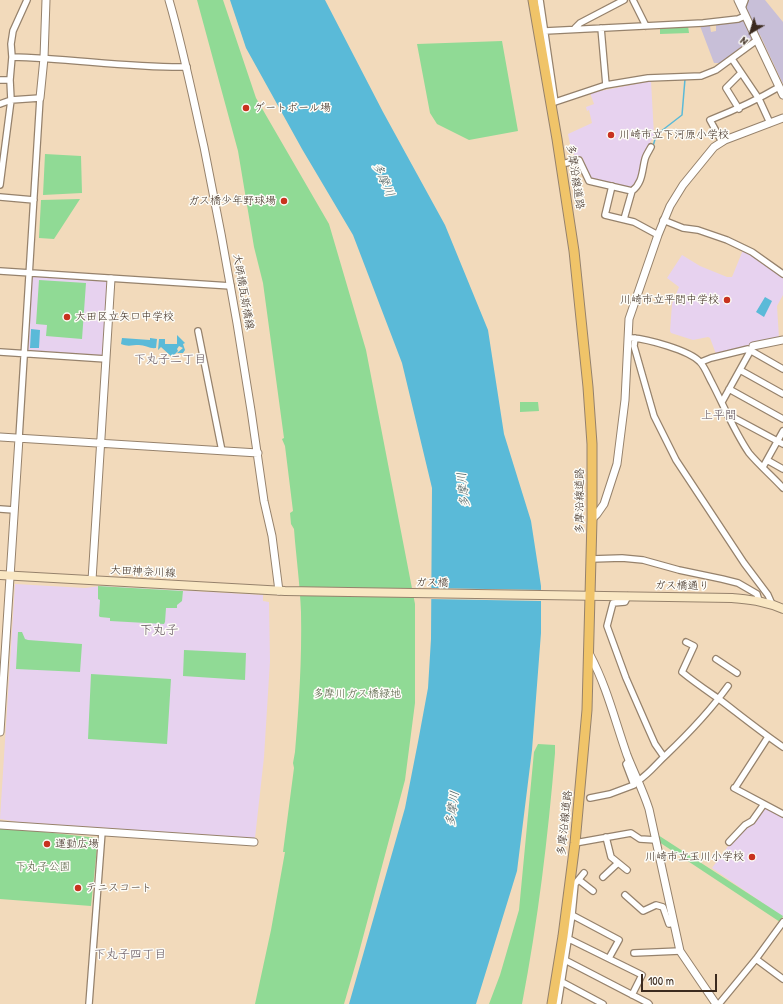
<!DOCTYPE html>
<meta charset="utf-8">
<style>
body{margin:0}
#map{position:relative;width:783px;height:1004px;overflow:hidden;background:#f2dabb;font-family:"Patrick Hand",sans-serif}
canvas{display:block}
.north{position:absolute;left:731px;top:12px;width:40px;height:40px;-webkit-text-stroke:3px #fdfcf7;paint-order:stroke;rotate:218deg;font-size:11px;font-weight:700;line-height:16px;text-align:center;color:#3b2a1e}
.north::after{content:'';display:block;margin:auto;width:14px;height:18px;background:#3b2a1e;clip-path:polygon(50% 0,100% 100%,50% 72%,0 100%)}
.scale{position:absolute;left:641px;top:974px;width:76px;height:18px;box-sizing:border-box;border:2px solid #3b2a1e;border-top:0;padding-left:5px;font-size:12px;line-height:14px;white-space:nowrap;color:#3b2a1e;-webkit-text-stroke:3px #fdfcf7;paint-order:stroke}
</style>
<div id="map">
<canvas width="783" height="1004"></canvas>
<div class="north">N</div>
<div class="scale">100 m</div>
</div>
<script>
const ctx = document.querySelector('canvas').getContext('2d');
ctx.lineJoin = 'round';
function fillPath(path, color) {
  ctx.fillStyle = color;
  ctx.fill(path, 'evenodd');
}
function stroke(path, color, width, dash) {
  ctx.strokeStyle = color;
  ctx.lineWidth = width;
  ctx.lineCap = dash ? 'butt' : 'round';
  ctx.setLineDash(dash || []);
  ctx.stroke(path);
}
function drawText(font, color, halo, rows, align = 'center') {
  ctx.font = font + ' "Patrick Hand","Klee One",sans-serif';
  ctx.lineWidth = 3;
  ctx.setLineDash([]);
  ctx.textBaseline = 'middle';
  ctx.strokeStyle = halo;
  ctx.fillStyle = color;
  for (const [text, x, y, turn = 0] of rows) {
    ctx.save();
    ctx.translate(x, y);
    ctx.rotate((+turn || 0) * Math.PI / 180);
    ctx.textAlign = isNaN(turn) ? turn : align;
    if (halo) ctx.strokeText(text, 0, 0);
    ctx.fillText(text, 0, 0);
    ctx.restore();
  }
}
fillPath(new Path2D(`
 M651 81 654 135 643 156 637 182 631 188 591 178 582 157 575 158 572 146 570 144 568 134 592 123 589 110 587 111 586 107 594 104 590 93Z
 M743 250 760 260 783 277V295L777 306 779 338 755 343 746 348 716 354 710 338 708 337 693 340 671 333 670 331 672 304 679 287 667 278 682 255 700 266 727 277H732Z
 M32 276 108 281 103 357 27 352Z
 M15 584 85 588 101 586 263 595V601L269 602 270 661 264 757 255 838 18 822 0 819Z
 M766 808 783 818V917L712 868 729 845 745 829 753 824Z`), '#e7d2ef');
fillPath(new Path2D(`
 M748 0H765L783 22V84L760 35 721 63H714L700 26H710L711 32 716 31V25L751 18 745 6Z`), '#c8bfd8');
fillPath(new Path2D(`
 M197 0H223L256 98 329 224 366 350 415 604V703L405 780 358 956 344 1004H255L271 930 285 852H283L294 768 293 763 295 752C299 705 302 659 301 612 300 584 296 556 294 529L291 524 290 513 293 511 285 446 282 439 284 438 263 283 254 247 238 151Z
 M688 26 689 33 660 34V27Z
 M502 41 518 131 469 140 437 124 430 113 417 44Z
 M45 154 81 156 82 193 43 195Z
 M80 199 54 239 39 238 41 200Z
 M39 280 86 283 82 339 46 336 47 325 36 324Z
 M520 402H538L539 411 520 412Z
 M98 586 183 591 182 601 177 605V608H166L165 622 164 624 110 621V618L100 617 99 616 100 600 98 599Z
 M18 632H22L25 639 28 640 82 644 80 672 16 669Z
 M184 650 246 653 245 680 183 676Z
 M91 674 171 679 167 744 88 739Z
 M538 744 555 745V753C548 837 538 921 522 1004H489L500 975 519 910 534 752Z
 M0 827 98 838 91 906 0 899Z
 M658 835 783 916 780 922 659 842Z`), '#90da95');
fillPath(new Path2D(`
 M230 0H325L383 112 445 225 488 330 504 434 531 521 541 586V633L532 750 517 871 476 1004H349L405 808 418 742 428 688 431 639 432 488 402 363 353 235 302 149 246 48Z
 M765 297 772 301 764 317 756 312Z
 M31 329 40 330 39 348H30Z
 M177 335 185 343 183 344 185 350 183 353H177L183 348 179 346 177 349 178 351 172 357 161 347 158 350 159 339H165V344H177Z
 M122 338 150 340V338L157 339 156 348C150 349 145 345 139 345 132 345 128 347 121 344Z`), '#5abad8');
fillPath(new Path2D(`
 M429 588 543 590V601L429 599Z`), '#f2dabb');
stroke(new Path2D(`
 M653 146 656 136 660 132 682 115 685 79 664 80`), '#5abad8', 1.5);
const minor = new Path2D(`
 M540 0 555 102 606 85 648 78 701 76 716 70 757 40
 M633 0 646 26
 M742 8 745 0
 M575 28 580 23 624 0
 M601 28 606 85
 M545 31 703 23 738 19 745 16
 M12 57C70 58 128 68 187 67
 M732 59 759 99 770 123
 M0 80H10
 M0 104 11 100 40 98 19 438
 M739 109 726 88 741 73
 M722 142 710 120C735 110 757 100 779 87
 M566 163 579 160 589 181 632 191
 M0 185 11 100 10 80 12 57 11 44 13 31 27 0
 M612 186 605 215 634 222 658 235
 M0 197 34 200
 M624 219 632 191C643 183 642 170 645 159 646 155 649 151 651 147
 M663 220 683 228 698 230 727 240 752 252 783 274
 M0 271 231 286
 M198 331 222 451
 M632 338C647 339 689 350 700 362 705 367 708 376 712 383 724 406 734 431 749 453 759 465 772 476 783 488
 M635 338 634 346 654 416 676 460 744 563 768 595 772 604
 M0 352 106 359
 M701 362 711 358 748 349 783 369
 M740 370 783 394
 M729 389 783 419
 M722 402 752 348
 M727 414 783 444
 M767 460 783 469
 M763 467 783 431
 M0 509 14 510
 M591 559 622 558 643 560 679 570 722 579 738 583 757 594 759 601
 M628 596 625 602 613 603 607 626 626 678 647 726 655 744 664 757
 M686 642 694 646 682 672C694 682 706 690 719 699 740 715 761 732 783 747
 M716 659 737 673
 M638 781C651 772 655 765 666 755 688 734 710 711 728 686
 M734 788 783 814
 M735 788 768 737
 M590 798 610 794 634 785 626 764 629 761
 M606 837 611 857 627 870
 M729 842 745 825 752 821 764 804
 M575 843 631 833 640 839 656 840
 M603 877 618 863
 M579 880 593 891
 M625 895 643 911 656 905 663 907 669 924 673 923
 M572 915 575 884 584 873
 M565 937 642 975 632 995
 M634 953 680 951
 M756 959 783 979
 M565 960 648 1003 649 1004
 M562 982 603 1004
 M89 1004 102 832
 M558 1004 572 915 619 940 609 958
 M719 1004 756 959 783 922`);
const tertiary = new Path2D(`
 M169 0C183 48 193 98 204 147 228 264 248 382 264 501L272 536 279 591
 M738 0 783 95
 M40 98 44 58 46 0
 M753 346 783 340
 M0 437 258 453
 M592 519 597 514 604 504 617 464 625 400 629 319 658 235 670 206 683 185 714 147 725 140 783 118
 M92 580 111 279
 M590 655C607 687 615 721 627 755 634 773 643 790 649 809L680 951 716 1004
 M0 732 19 438
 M0 825 254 842`);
const secondary = new Path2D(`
 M0 575 285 591 732 598C750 600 766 601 783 609`);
const primary = new Path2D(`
 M533 0 557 139 574 251 588 387 592 444V519L587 710 575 843 563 936 552 1004`);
stroke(minor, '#96826c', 8);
stroke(tertiary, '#96826c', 9);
stroke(secondary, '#96826c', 10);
stroke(primary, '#96826c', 11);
stroke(minor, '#fff', 5.5);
stroke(tertiary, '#fff', 7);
stroke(secondary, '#f9e7c3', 8);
stroke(primary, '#f0c469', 9);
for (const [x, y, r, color] of [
 [246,108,4,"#c8321e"],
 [611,135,4,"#c8321e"],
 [284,201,4,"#c8321e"],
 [727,300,4,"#c8321e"],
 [67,317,4,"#c8321e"],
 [47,844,4,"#c8321e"],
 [752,857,4,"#c8321e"],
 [78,888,4,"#c8321e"]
]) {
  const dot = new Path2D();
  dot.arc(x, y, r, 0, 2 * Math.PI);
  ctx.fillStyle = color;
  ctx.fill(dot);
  stroke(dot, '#fdfcf7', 1.5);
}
drawText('11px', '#3b2a1e', '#fdfcf7', [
 ["ゲートボール場",254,108],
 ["川崎市立下河原小学校",619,135],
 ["ガス橋少年野球場",276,201,"right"],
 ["川崎市立平間中学校",719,300,"right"],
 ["大田区立矢口中学校",75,317],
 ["運動広場",55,844],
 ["川崎市立玉川小学校",744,857,"right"],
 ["テニスコート",86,888]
], 'left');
drawText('11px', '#3b2a1e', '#fdfcf7', [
 ["多摩沿線道路",575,177,81],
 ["大師橋瓦斯橋線",243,292,80],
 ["多摩沿線道路",580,501,-90],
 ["大田神奈川線",143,572,3],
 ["ガス橋",432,583,1],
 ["ガス橋通り",682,586,1],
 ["多摩沿線道路",565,823,-84]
]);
drawText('11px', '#545f42', '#fdfcf7', [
 ["多摩川ガス橋緑地",357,694],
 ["下丸子公園",43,867]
]);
drawText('italic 12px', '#465c5f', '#fdfcf7', [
 ["多摩川",383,180,66],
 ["多摩川",464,490,-96],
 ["多摩川",453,809,-82]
]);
drawText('12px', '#63545e', '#fdfcf7', [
 ["下丸子二丁目",170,360],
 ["上平間",719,416],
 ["下丸子四丁目",130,955]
]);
drawText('13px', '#63545e', '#fdfcf7', [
 ["下丸子",159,631]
]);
</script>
